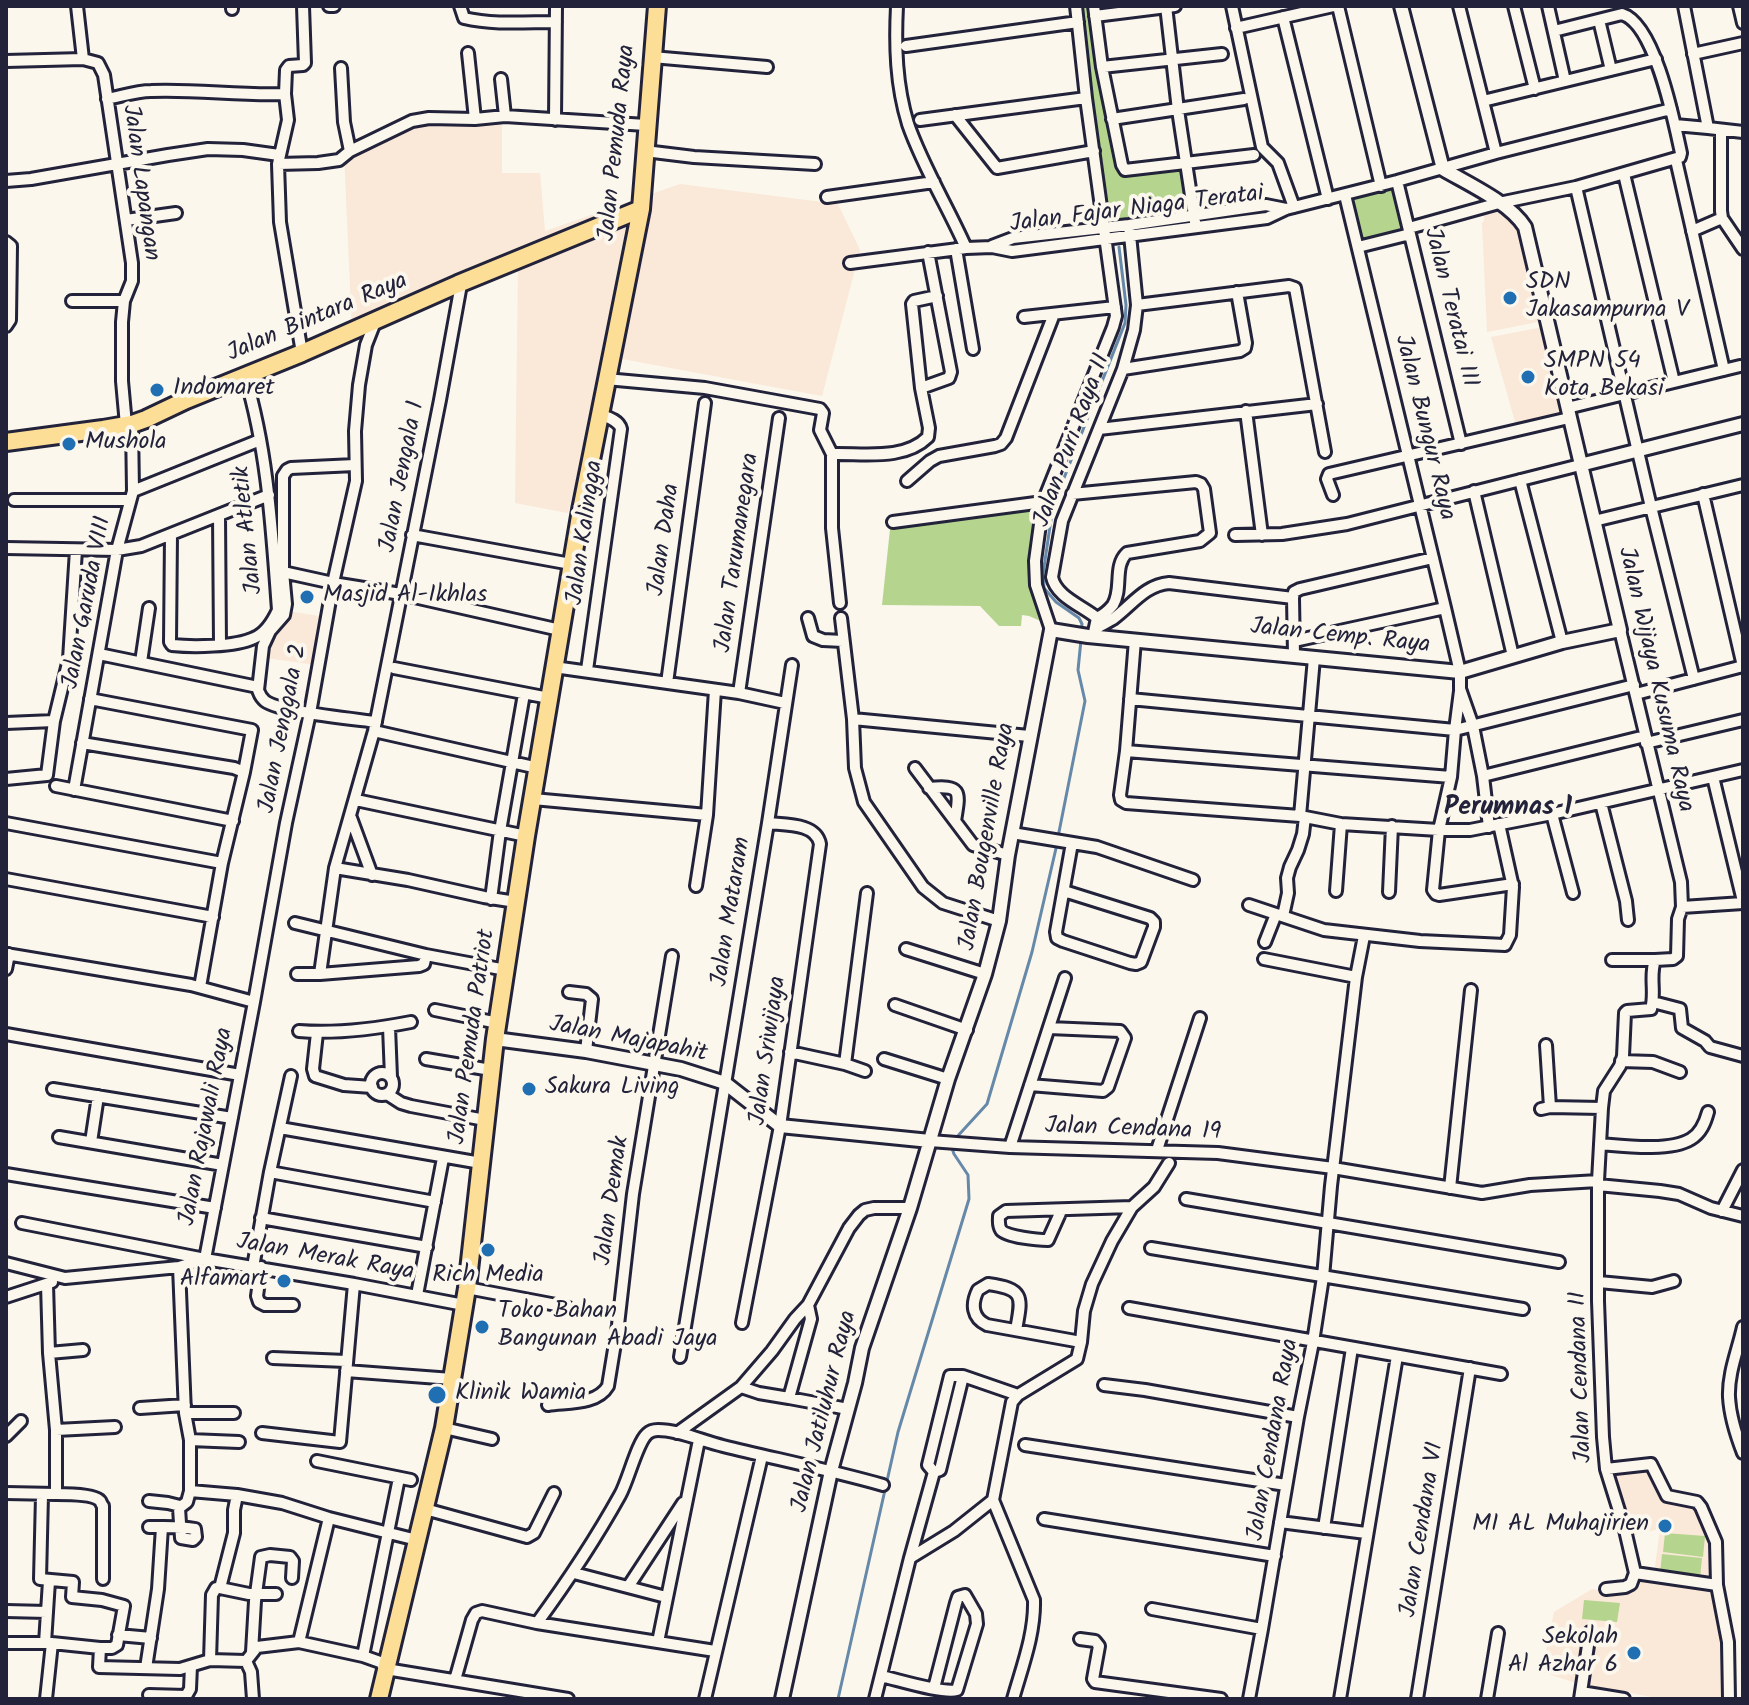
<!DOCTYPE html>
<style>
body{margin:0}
#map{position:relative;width:1749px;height:1705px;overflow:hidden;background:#fbf7ec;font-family:Kalam,sans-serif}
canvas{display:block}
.frame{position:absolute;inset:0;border:8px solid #22223b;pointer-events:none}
</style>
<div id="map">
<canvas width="1749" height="1705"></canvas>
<div class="frame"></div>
</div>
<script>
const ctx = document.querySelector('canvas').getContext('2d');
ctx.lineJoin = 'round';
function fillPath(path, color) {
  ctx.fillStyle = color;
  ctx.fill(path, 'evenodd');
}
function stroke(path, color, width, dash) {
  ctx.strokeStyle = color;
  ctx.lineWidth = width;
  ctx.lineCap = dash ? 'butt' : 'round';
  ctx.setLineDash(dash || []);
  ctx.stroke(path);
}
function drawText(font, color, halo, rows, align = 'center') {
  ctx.font = font + ' Kalam,sans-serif';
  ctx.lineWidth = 8;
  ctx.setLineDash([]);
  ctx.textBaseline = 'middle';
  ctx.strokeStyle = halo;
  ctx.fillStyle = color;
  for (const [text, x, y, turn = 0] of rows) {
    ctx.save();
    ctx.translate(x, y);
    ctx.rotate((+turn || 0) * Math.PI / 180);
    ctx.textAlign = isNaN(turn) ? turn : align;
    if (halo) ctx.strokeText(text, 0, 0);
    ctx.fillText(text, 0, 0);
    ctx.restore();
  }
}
fillPath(new Path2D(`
 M426 121 502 122V173H540L545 231 680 184 838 204 860 250 822 396 606 356 568 513 515 503 518 264 352 331 344 153Z
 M1493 205 1514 218 1520 227 1538 322 1487 332 1482 223 1484 221V208Z
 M1543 327 1563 418 1517 429 1491 337Z
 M288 611 325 617 316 665 266 658 268 640Z
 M1652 1465 1663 1502 1698 1508 1713 1542V1583L1654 1574 1660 1529 1629 1536 1609 1474Z
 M1641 1577 1712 1587 1723 1634 1724 1685 1722 1699H1662L1573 1682 1542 1672 1554 1612 1592 1589 1606 1591 1631 1587Z`), '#fae8d8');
fillPath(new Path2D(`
 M1080 6H1090L1099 68 1121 174 1181 167 1190 212 1107 224Z
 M1396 184 1407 231 1360 245 1347 196Z
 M1036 507 1030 580 1043 622 1029 616 1022 615 1021 626H999L980 606 882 605 890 529Z
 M1665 1533 1705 1536 1703 1557 1663 1552Z
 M1662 1554 1702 1558 1700 1578 1660 1574Z
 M1584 1600 1620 1603 1617 1622 1582 1619Z`), '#b5d58e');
stroke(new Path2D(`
 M1081 632 1082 624 1079 618 1056 602 1044 588 1043 574 1053 506 1125 323 1126 305 1119 247
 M1058 837 1085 701 1078 670 1081 640
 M955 1139 987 1104 1032 952 1057 844
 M838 1699 898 1432 969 1199 968 1175 954 1154 951 1145`), '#6688a9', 3);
const minor = new Path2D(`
 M77 6 83 59 98 63 104 75 132 263V281L124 301 122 322V381L126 425
 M232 6V9
 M329 6H334
 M460 6 464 18C494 25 526 22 556 22
 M897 6C895 46 896 85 908 124 923 167 948 207 966 248
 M1094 6 1102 67 1122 165 1125 170 1254 155
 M1166 6 1178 110 1195 222
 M1232 6 1262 147 1278 163 1294 207
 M1338 6 1381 186
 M1459 6 1496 153
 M1514 6 1535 89
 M1548 6 1565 81
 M1684 6 1708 128 1743 132
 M1739 6 1743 23
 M1095 16 1175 6
 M1283 17 1328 199
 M1599 20 1611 70
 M1236 28 1333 6
 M906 46 1078 22
 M468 53 475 119
 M1693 54 1743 43
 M652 57 767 67
 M6 61 83 59
 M1102 67 1222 54
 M341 68 344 122 350 151
 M501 79 505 116
 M107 99C122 96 137 91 151 91 196 89 241 96 285 94
 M1483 101 1656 59
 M955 115 997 168 1094 151
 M1112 119 1244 99
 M555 120 556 6
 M920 120 1086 98
 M1675 125 1708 128
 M1721 131V211L1722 218 1743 249
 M645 151 694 157 815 164
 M1676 160 1724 370
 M278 164 318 163 339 160 350 151 412 121 429 118 475 119 505 116 646 125
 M1624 174 1674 382
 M6 181 31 179 168 155 208 149 243 150 279 155
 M1397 181 1461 444
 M1576 187 1651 507 1694 679
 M1345 195 1445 608 1460 672V689L1473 726 1483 776 1489 827
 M827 197 934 182
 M126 220 176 213
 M1409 228 1499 203 1576 187 1680 157 1681 153C1674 121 1655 24 1622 14L1554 31
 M1692 231 1722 218
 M6 242 11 246 10 320 6 326
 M992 246 1013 238 1129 225 1266 205 1286 209
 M1358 247 1410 234
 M956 249 973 349
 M850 263 966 248 992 247 1012 251 1267 218 1286 209 1397 181 1496 153 1671 109
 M72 301H124
 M1137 305 1289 286 1295 288 1325 452
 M1024 317 1115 307
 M302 353 280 222 278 164 288 120 285 94 286 70 289 66 303 65 305 63 303 6
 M1123 369 1240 351 1245 348 1246 343 1237 292
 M606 379 705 388 820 409 823 413 820 430 832 454V528L840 603
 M921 388 949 378 951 372 928 252
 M1567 408 1740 366
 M1246 411 1262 535
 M1099 429 1317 404
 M832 454C863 453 904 461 928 437L929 428 921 388 912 304 914 301 937 296
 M355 465 291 468 287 470 283 476V572L286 604 284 615 270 631 263 646 258 690C260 695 260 697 265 701 279 712 354 719 376 722
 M1520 480 1562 642
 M907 481 930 461 939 456 995 446 1001 444 1006 438 1054 314
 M133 491 260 440
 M1474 491 1513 656
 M1072 494 1196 482 1201 484 1204 489 1210 533 1200 541 1127 553C1113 566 1123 589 1113 605 1109 610 1103 615 1097 618
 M1703 494 1743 666
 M1333 495 1327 479 1329 474 1569 418
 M14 500H130
 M219 515 220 645
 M1594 521 1743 485
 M893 522 1043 502
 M171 535 170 642 172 645C192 647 235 647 254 638 266 633 273 621 278 610 272 531 268 452 245 376
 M412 535 571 564
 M1235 535 1282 534 1347 524 1580 465
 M6 548 117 550 141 546 269 495
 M283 572 333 583 401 594 560 630
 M808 618 813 636 823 640 843 641
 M841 618 853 719 855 768 864 802 923 887 943 903 999 921
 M1096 629C1101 625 1108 622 1113 619 1132 605 1145 585 1169 583L1293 598
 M1051 630 1036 585 1035 561 1043 502 1113 327 1116 316 1086 98 1076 6
 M1093 637 1097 618C1083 606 1056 597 1052 577L1062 521 1123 369 1134 330 1137 305 1129 225
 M1135 640 1126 751 1120 795 1121 800 1126 803 1300 816 1341 824 1439 830H1470L1552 814 1743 770
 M1294 641 1445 608
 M99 654 253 686
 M1294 655 1293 598 1294 592 1300 589 1433 558
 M141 662 149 608
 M554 667 739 693 785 703
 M394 668 549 698
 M587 670 621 429C619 420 607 417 599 414
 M667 683 705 403
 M1460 691 1455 730 1451 777 1439 830 1433 890 1436 894 1439 895 1513 884
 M739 693 779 418
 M1636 694 1743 666
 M90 699 252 730 244 772 222 863 200 987
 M1130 699 1455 730 1634 685
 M853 719 1029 736
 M6 723 54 721
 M374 731 538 768
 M82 743 234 768 244 772
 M1646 743 1743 720
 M1126 751 1451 777
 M915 768 973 845 1008 855
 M1483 776 1645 736
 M1713 777 1743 901
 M6 779 47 775 54 721 69 659 76 550
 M56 786 233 821
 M929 788C962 785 960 791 955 821
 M74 790 117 550 133 491 132 424
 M533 799 707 815
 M356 800 526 836
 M1601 803 1626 901 1628 920
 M1552 814 1573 893
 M1300 816 1314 658
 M351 818 372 875
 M6 823 222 863
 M1012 833 1097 847 1193 880
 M335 868 408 880 484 897 516 902
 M6 879 213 917
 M696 886 707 815 715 690
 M1064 891 1150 918 1154 922V927L1141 962 1136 964 1130 963 1063 941 1057 938 1056 932 1072 843
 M1336 891 1341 824
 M1389 892 1392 826
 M491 899 500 831 524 694
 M1249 905 1324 930 1420 941 1505 945 1510 935 1513 887 1499 824
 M1682 907 1743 903
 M1283 916 1288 893 1287 878 1290 867 1298 850 1303 834 1305 817
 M295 923 426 955 506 970
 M1265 942 1276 914
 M906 949 985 974
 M6 954 191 985 254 1002
 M1264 959 1356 977
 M1612 960H1655
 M6 969 9 954
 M297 974H320L419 966 424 964 426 955
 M320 974 335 868 374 731 440 400 460 290 458 284
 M569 992 586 994 592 999 586 1051
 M1653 1002 1680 1009 1682 1028 1705 1041 1710 1047 1743 1056
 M895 1005 967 1030
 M435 1010 498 1023
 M389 1027 391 1077
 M299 1031C336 1034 375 1029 411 1022
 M317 1033 313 1069 315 1076 344 1085 372 1087
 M6 1034 240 1075
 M1546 1045 1550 1107
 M790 1052 845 1064 865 1071
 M426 1059 491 1070
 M884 1059 948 1079
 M1621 1061 1653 1062 1680 1072
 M845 1064 867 893
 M371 1084a11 11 0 1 1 22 0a11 11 0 1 1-22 0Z
 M1030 1085 1103 1091 1108 1087 1125 1038 1120 1031 1049 1028
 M53 1089 232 1118
 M387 1094 401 1103 411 1106 485 1120
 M1541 1109 1550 1107 1602 1108
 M280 1128 481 1163
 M59 1137 223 1165
 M930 1141 1010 1147 1218 1153 1333 1168 1482 1193 1530 1185 1598 1181
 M91 1142 98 1096
 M1600 1144C1624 1146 1670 1152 1691 1139 1701 1133 1705 1123 1708 1112
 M1010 1147 1065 978
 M1157 1150 1200 1018
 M270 1172 435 1202
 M6 1174 215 1208
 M1598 1185 1660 1191 1679 1194 1711 1208 1743 1216
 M1450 1188 1471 990
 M1186 1199 1559 1262
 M1061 1211 1048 1240C1038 1240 1007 1237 1001 1230 998 1225 999 1222 999 1216L1006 1211 1132 1207
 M1722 1211 1743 1170
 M261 1218 427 1247
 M22 1223 205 1259 254 1002 286 823 310 713 333 583 356 481 355 431 359 385 366 345 375 322
 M1151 1248 1523 1309
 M6 1263 65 1278 179 1267 205 1259 354 1284 464 1305
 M179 1267 185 1413 190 1440V1491
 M253 1267 270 1172 291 1076
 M261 1267 257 1296 259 1302 265 1305H293
 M1599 1282 1652 1287 1674 1281
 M467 1288 567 1307
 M417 1295 443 1158
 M6 1297 52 1282
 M1129 1308 1501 1374
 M742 1323 780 1126 820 844C816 823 785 825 768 823
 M1743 1327C1738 1350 1728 1373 1729 1397 1730 1416 1736 1435 1743 1453
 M1016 1330C1022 1297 1025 1289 988 1284L978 1290C971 1304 972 1318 987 1325L1081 1342
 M49 1353 83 1350
 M680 1357 768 823 792 665
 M273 1358 346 1361
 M346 1371 452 1379
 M1104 1385 1145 1390 1298 1417
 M741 1387 759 1393 789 1398 811 1319 808 1305
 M789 1398 848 1409
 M548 1405C567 1402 597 1405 608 1386L618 1325 633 1194 672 956
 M140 1408 185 1405
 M185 1413H234
 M444 1428 492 1439
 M56 1430 115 1427
 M262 1433 340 1442 354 1284
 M677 1433 741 1387 772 1351 795 1319 808 1305 849 1228 859 1215 865 1210 874 1208H910
 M6 1436 21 1421
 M190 1440 239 1442
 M1025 1445 1286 1485
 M317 1461 411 1480
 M1606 1469 1651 1464 1667 1496 1697 1502 1701 1507 1716 1542 1717 1585
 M934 1472 928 1465 950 1376H963L1018 1395
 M6 1493 56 1494V1430L49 1353 47 1284
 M56 1494C66 1494 92 1494 99 1500 101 1501 101 1504 103 1506V1579
 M42 1495 40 1579 73 1582 72 1597 102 1600 124 1606 117 1645 112 1648H100
 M149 1501 168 1503 180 1506
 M425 1509 527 1537 534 1533 554 1493
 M1044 1519 1275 1556
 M1280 1522 1366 1533
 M149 1527C164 1527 181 1526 195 1529L196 1537 193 1540 181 1538 179 1508 187 1502 190 1491 237 1495
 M1324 1528 1352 1348
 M910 1558 954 1531 993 1500
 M574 1573 666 1597
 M1635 1573 1717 1585 1728 1642 1729 1699
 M628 1587 683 1503
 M220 1588 249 1594H276
 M1606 1589 1625 1587 1631 1584 1635 1573 1625 1530 1606 1469 1603 1437 1598 1301V1181L1602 1108 1604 1091 1620 1066 1623 1056 1625 1013 1627 1011 1651 1009C1656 993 1649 976 1655 960L1673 959 1677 956 1678 919 1682 907 1681 882 1620 630
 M1152 1609 1262 1629
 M6 1611 47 1612
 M537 1623C567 1582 595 1540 620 1495 628 1481 637 1443 647 1434 650 1431 654 1430 658 1430 679 1430 702 1441 723 1446 776 1459 830 1470 883 1485
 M118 1635 151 1638
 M1080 1639 1095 1641 1099 1646 1093 1679 1095 1682 1221 1699
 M299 1642 329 1518
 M658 1642 699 1440
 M6 1643H52L100 1648 99 1667 180 1669 210 1660 246 1661 257 1647 299 1642 363 1656 380 1662 386 1669 568 1699
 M45 1643 49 1581
 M252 1652 255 1601 261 1557 270 1555 290 1557 293 1561 292 1578
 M363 1656 399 1478
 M210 1660 212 1595 216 1588H220L234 1533V1510L237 1495 282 1503 329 1518 417 1540
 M246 1661 251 1672 253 1699
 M146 1668 158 1589 162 1527
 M881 1676C899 1680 943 1694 957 1690L977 1624 976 1614 965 1595 958 1597 956 1603 934 1688
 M455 1680 472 1620 476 1613 482 1611 537 1623 715 1651
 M1581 1692 1624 1699
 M149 1695 186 1696 190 1689 191 1666
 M46 1699 52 1643
 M705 1699 762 1456
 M875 1699 910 1558 934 1472 940 1470 941 1466 963 1376
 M1013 1699C1022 1667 1035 1634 1034 1600L993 1500 1012 1402 1018 1395 1077 1359 1081 1342 1084 1311 1092 1284 1112 1241 1132 1207 1154 1187 1169 1163
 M1249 1699 1262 1629 1298 1417 1313 1342 1323 1277 1331 1186 1356 977 1364 936
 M1340 1699 1397 1356
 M1417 1699 1470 1368
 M1487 1699 1498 1633
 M1580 1699 1590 1632`);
const tertiary = new Path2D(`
 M1580 465 1743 424
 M495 1039 586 1051 681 1069 725 1083 780 1126 930 1141
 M782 1699 831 1471 855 1383 862 1348 910 1208 948 1079 985 974 999 921 1008 855 1051 630 1088 636 1460 672 1562 642 1620 630 1525 227C1509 202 1468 184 1443 169L1401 6`);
const primary = new Path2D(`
 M6 442 103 429 132 424 146 419 186 400 302 353 458 284 641 209
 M379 1699 444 1428 467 1288 495 1039 526 836 581 510 641 209 657 6`);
stroke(minor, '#22223b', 16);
stroke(tertiary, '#22223b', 18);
stroke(primary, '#22223b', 22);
stroke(minor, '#fbf7ec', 10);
stroke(tertiary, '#fbf7ec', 12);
stroke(primary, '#fdde96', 16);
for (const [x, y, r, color] of [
 [1510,298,8,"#1f6fb2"],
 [1528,377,8,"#1f6fb2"],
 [157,390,8,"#1f6fb2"],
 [69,444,8,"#1f6fb2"],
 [307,597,8,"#1f6fb2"],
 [529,1089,8,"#1f6fb2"],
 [488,1250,8,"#1f6fb2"],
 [284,1281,8,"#1f6fb2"],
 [482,1327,8,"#1f6fb2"],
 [437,1395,10,"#1f6fb2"],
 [1665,1526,8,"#1f6fb2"],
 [1634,1653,8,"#1f6fb2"]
]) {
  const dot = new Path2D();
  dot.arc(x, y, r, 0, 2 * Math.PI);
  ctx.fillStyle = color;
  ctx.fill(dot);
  stroke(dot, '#fbf7ec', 3);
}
drawText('24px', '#22223b', '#fbf7ec', [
 ["Jalan Pemuda Raya",619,143,-84],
 ["Jalan Lapangan",139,183,82],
 ["Jalan Fajar Niaga Teratai",1137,211,-7],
 ["Jalan Teratai III",1449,308,76],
 ["Jalan Bintara Raya",318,319,-23],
 ["Jalan Bungur Raya",1423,428,76],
 ["Jalan Puri Raya II",1074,441,-70],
 ["Jalan Jengala 1",404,477,-79],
 ["Jalan Atletik",250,530,-96],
 ["Jalan Kalingga",587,533,-82],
 ["Jalan Daha",666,540,-82],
 ["Jalan Tarumanegara",739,553,-82],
 ["Jalan Garuda VIII",89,603,-79],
 ["Jalan Cemp. Raya",1340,638,6],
 ["Jalan Wijaya Kusuma Raya",1654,680,77],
 ["Jalan Jenggala 2",285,729,-79],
 ["Jalan Bougenville Raya",989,837,-80],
 ["Jalan Mataram",733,912,-81],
 ["Jalan Pemuda Patriot",474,1037,-82],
 ["Jalan Majapahit",628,1041,11],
 ["Jalan Sriwijaya",770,1051,-82],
 ["Jalan Rajawali Raya",208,1127,-79],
 ["Jalan Cendana 19",1133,1131,2],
 ["Jalan Demak",614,1201,-82],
 ["Jalan Merak Raya",325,1259,10],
 ["Jalan Cendana II",1583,1377,-92],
 ["Jalan Jatiluhur Raya",826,1412,-76],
 ["Jalan Cendana Raya",1275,1440,-80],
 ["Jalan Cendana VI",1424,1530,-81]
]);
drawText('24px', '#22223b', '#fbf7ec', [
 ["SDN",1526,284],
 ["Jakasampurna V",1526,312],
 ["SMPN 54",1544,363],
 ["Kota Bekasi",1544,391],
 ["Indomaret",173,390],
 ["Mushola",85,444],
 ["Masjid Al-Ikhlas",323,597],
 ["Sakura Living",545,1089],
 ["Rich Media",488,1277,"center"],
 ["Alfamart",268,1281,"right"],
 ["Toko Bahan",498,1313],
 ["Bangunan Abadi Jaya",498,1341],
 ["Klinik Wamia",455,1395],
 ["MI AL Muhajirien",1649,1526,"right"],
 ["Sekolah",1618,1639,"right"],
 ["Al Azhar 6",1618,1667,"right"]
], 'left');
drawText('bold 26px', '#22223b', '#fbf7ec', [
 ["Perumnas 1",1508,810]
]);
</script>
